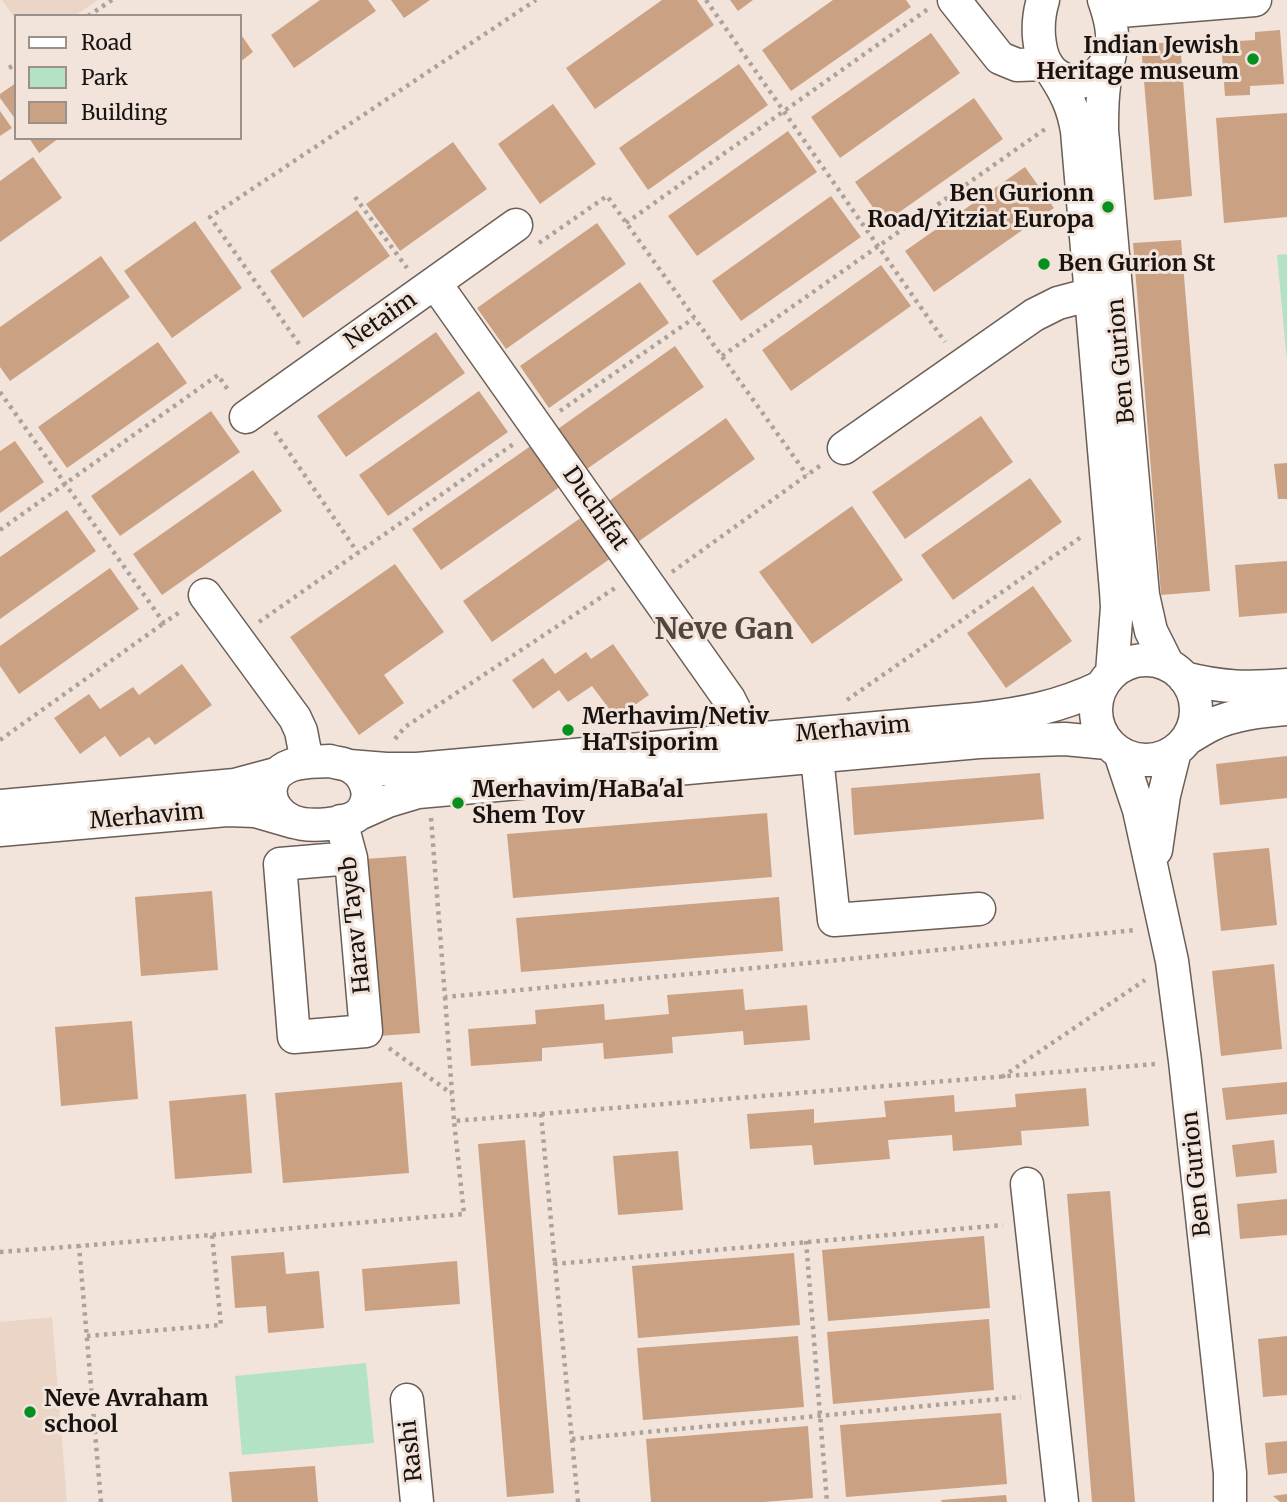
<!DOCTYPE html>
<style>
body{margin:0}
#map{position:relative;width:1287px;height:1502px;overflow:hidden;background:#f2e4da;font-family:Merriweather,serif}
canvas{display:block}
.legend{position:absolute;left:14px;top:14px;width:228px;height:126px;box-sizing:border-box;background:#f2e4da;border:2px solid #9b918a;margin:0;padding:9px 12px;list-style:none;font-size:21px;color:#191411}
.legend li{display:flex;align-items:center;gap:14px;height:35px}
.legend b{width:35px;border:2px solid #9b918a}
</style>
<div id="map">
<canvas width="1287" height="1502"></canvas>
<ul class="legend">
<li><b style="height:9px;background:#fff"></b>Road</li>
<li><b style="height:19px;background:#b3e2c5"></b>Park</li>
<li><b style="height:19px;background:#cba183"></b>Building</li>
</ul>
</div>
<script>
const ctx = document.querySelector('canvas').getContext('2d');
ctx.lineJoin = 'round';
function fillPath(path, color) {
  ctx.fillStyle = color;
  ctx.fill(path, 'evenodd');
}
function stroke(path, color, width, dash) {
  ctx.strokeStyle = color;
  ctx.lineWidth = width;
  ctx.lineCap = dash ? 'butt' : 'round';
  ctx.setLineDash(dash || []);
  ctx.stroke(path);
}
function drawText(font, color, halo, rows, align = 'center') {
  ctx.font = font + ' Merriweather,serif';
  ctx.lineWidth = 6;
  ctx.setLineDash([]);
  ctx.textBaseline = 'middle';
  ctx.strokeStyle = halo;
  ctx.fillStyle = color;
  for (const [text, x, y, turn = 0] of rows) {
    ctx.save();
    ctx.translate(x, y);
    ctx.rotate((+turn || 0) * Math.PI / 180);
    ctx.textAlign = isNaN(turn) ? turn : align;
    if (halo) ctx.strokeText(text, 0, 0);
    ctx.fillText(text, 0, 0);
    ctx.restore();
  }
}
fillPath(new Path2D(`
 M2 0H98L74 16H16V20Z
 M52 1317 67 1502H0V1322Z`), '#ead5c7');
fillPath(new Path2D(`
 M1287 254V362L1277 255Z
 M366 1363 374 1443 242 1455 235 1376Z`), '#b3e2c5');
fillPath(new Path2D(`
 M320 0H368L376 11 294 68 271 35Z
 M391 0H430L404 18Z
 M662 0H697L714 25 595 109 566 68Z
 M730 0H753L738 11Z
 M833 0H906L911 7 791 91 762 50Z
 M1280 30 1284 84 1250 86V95L1225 96 1221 42 1255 40V32Z
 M240 33 253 52 240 62Z
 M931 33 960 73 840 158 811 117Z
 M1180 41 1192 196 1154 200 1141 45Z
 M739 64 768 105 648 190 619 148Z
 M16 83V120L0 98V94Z
 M974 98 1003 139 884 223 855 182Z
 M553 104 596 164 540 204 498 144Z
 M0 111 12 128 0 136Z
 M1287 113V217L1224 223 1216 118Z
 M788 131 817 172 697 256 668 216Z
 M29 138H59L39 153Z
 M453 142 487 189 400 251 366 204Z
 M33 157 62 198 0 242V181Z
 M1025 167 1054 208 934 292 905 251Z
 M831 196 861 237 741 321 712 281Z
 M357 210 390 256 303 318 270 271Z
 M195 221 242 288 172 338 124 271Z
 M597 223 626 264 506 349 477 308Z
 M1181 240 1210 591 1161 595 1133 243Z
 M101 256 130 297 10 381 0 367V327Z
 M881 265 911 306 791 391 762 350Z
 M640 282 669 323 549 408 520 366Z
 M436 332 465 373 346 457 317 416Z
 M158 342 187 383 67 468 38 427Z
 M675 346 704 387 584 471 555 431Z
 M479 391 508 432 388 516 359 475Z
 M211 411 240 452 120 536 91 496Z
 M981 416 1013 462 905 539 872 492Z
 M726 418 755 459 635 544 606 503Z
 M15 441 44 482 0 513V451Z
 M532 445 561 486 441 570 412 529Z
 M1287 463V499H1278L1274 464Z
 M253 470 282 511 162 595 133 554Z
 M1030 478 1062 522 953 600 921 555Z
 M852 506 903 580 812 644 759 572Z
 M67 510 96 551 0 619V557Z
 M582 517 611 558 492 642 463 601Z
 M1287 561V613L1239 617 1235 565Z
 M395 564 444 632 384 675 404 703 359 735 290 637Z
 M110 568 139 609 19 694 0 666V646Z
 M1033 586 1072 641 1006 688 967 633Z
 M613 644 649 695 616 718 592 686 568 702 559 690 533 709 512 680 543 658 555 674 586 652 591 659Z
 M182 664 212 705 155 745 149 737 120 757 105 736 80 754 54 718 89 694 100 709 133 687 139 695Z
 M1287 756V798L1220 805 1216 764Z
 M1040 773 1044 819 854 835 851 788Z
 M767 813 772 877 513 898 507 834Z
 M1269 848 1277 925 1221 931 1213 853Z
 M406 856 420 1033 379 1036 365 859Z
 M212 891 218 970 141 976 135 897Z
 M779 897 783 951 521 972 516 918Z
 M1274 964 1282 1049 1221 1056 1212 971Z
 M743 989 745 1010 807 1005 810 1040 744 1045 743 1031 672 1037 673 1053 604 1059 603 1043 542 1048V1061L471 1066 468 1029 536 1024 535 1010 604 1004 605 1020 669 1014 667 995Z
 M132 1021 138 1099 61 1106 55 1027Z
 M402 1082 409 1173 283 1183 275 1093Z
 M1287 1082V1114L1226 1120 1222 1088Z
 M1086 1088 1089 1126 1021 1131 1022 1145 953 1151 952 1135 888 1140 890 1159 814 1165 812 1145 750 1149 747 1114 814 1109V1123L886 1117 884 1101 954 1095 955 1112 1016 1107 1015 1094Z
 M246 1094 252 1173 175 1179 169 1101Z
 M525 1140 554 1493 507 1497 478 1144Z
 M1274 1140 1277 1173 1236 1177 1232 1145Z
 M678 1151 683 1210 618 1215 613 1156Z
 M1110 1191 1135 1502H1092L1067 1194Z
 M1287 1199V1235L1240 1239 1237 1204Z
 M984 1236 990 1308 828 1321 822 1250Z
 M284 1252 286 1274 319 1271 324 1328 268 1333 266 1306 235 1308 231 1256Z
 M794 1253 800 1325 638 1338 632 1266Z
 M457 1261 460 1304 365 1311 362 1269Z
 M989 1319 994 1390 833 1404 827 1332Z
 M798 1336 804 1407 643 1420 637 1348Z
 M1287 1336V1395L1263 1397 1258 1339Z
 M1001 1413 1007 1484 846 1497 840 1425Z
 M808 1426 813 1498 764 1502H651L646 1439Z
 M1287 1441V1473L1268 1475 1265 1443Z
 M315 1466 318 1502H232L229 1472Z
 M1287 1494V1502H1280L1273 1496Z
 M1006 1495 1007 1502H942L941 1500Z`), '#cba183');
const minor = new Path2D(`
 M954 0 1000 58 1017 65 1046 64
 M1043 0C1039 13 1038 24 1039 37 1040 46 1041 55 1046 63 1055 80 1080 89 1096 75 1102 69 1108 62 1110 53 1115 35 1110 17 1104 0
 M1108 12 1255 0
 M1110 54C1103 83 1102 100 1102 130L1143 595 1151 631 1168 665
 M1053 73C1066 93 1073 107 1077 131L1116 591 1117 607 1112 673
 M435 283 729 699 738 717 744 740
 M246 417 516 225
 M844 448 1034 315 1058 303 1092 294
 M205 595 295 718 301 731 307 762
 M1096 710a50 50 0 1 1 100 0a50 50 0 1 1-100 0Z
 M1184 678C1222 688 1249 688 1287 685
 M1187 739C1195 734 1203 729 1211 725 1234 714 1262 711 1287 709
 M1120 753 1139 810 1172 961 1185 1061 1230 1473V1502
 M817 757 834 920 979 909
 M330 761C336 763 345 763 351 767 367 776 374 799 360 813 348 825 308 828 292 821 265 809 262 775 292 765 304 761 317 762 330 761Z
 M349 766 386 769H417L977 719C1022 714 1059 707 1101 687
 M0 806 235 785 276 774
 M361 813 388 801 418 792 979 742 1065 739 1107 743
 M341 821 351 858 366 1031 294 1037 280 864 351 858
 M0 830 227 810 255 811 293 822
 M1156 850 1164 795 1175 751
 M1027 1184 1062 1502
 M407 1400 417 1502`);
stroke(minor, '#6a5e56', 35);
stroke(new Path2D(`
 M706 0 945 342
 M88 16 112 0
 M9 68 16 64
 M355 197 407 268
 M626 223 928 9
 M539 243 607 196 807 475
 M299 344 210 217 536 0
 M722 356 1048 127
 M0 392 164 623 181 611
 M560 411 694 318
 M275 432 358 553
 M0 530 218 375 230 393
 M672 572 821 465
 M259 622 515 443
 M847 700 1084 535
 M395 739 405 727 615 588
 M0 740 164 623
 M431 818 445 997 829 961 1136 930
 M445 997 454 1121
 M389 1048 452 1094
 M1002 1077 1145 980
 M541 1114 555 1264
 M806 1241 827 1502
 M0 1252 79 1246
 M87 1336 221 1325 212 1235
 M572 1439 1021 1397
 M101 1502 79 1246 464 1214 454 1121 1156 1064
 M578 1502 555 1264 1003 1225`), '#ada29a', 4.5, [3.5, 5]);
stroke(minor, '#fff', 32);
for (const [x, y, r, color] of [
 [1253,59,7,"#069021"],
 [1108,207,7,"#069021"],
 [1044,264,7,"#069021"],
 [568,730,7,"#069021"],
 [458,803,7,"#069021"],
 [30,1412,7,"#069021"]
]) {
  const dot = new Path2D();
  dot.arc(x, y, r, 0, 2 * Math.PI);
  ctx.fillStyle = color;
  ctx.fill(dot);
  stroke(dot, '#f2e4da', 2.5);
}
drawText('bold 23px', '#191411', '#f2e4da', [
 ["Indian Jewish",1239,46,"right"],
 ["Heritage museum",1239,72,"right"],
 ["Ben Gurionn",1094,194,"right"],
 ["Road/Yitziat Europa",1094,220,"right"],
 ["Ben Gurion St",1058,264],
 ["Merhavim/Netiv",582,717],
 ["HaTsiporim",582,743],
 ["Merhavim/HaBa'al",472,790],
 ["Shem Tov",472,816],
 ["Neve Avraham",44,1399],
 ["school",44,1425]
], 'left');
drawText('23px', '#191411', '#f2e4da', [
 ["Netaim",381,321,-35],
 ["Ben Gurion",1122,361,-95],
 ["Duchifat",595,509,55],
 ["Merhavim",853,730,-5],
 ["Merhavim",147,817,-5],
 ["Harav Tayeb",356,925,-96],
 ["Ben Gurion",1197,1174,-96],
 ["Rashi",412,1451,-96]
]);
drawText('bold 30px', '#51463e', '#f2e4da', [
 ["Neve Gan",724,631]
]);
</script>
